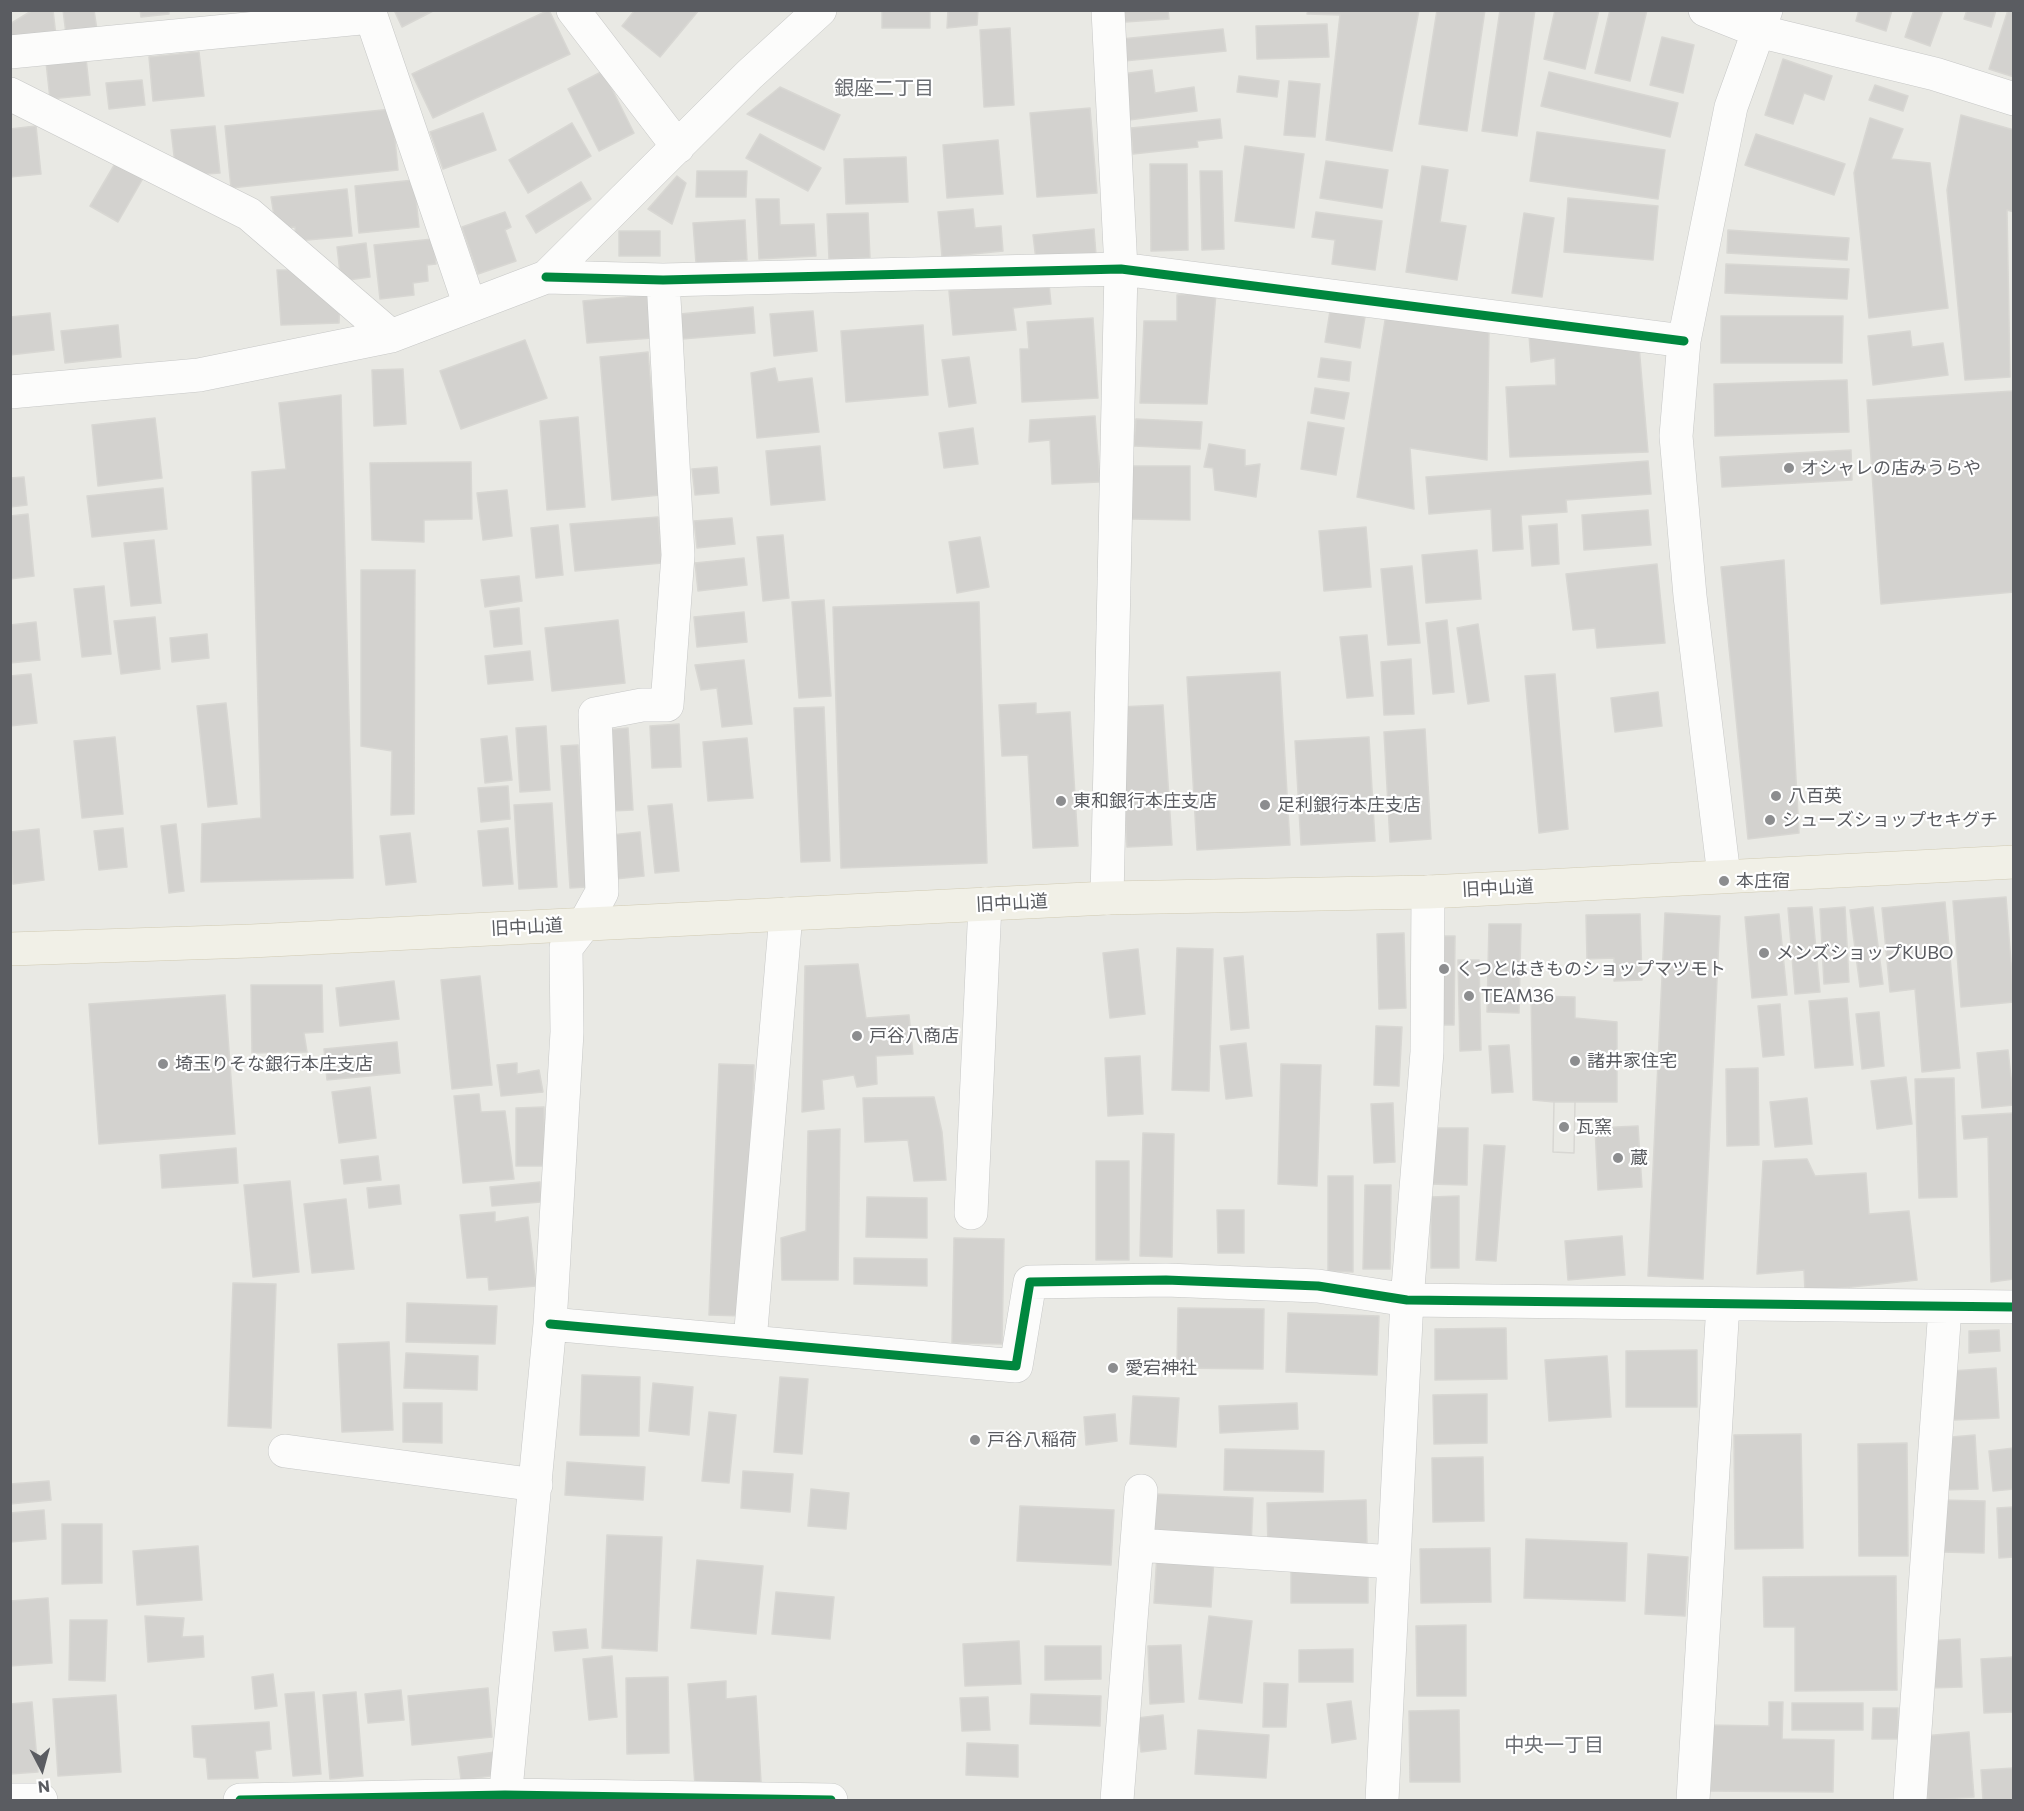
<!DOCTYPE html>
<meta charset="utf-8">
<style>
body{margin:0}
#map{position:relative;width:2024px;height:1811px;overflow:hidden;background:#e9e9e4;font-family:Commissioner,sans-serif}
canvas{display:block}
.frame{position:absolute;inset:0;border:12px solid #5a5c61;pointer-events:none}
.north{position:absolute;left:12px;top:1739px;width:60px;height:60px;-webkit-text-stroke:4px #fff;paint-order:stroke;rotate:174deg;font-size:16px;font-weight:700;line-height:24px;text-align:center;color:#5a5c61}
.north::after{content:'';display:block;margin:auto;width:21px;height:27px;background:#5a5c61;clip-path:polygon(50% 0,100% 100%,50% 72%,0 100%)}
</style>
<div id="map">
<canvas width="2024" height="1811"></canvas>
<div class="frame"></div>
<div class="north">N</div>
</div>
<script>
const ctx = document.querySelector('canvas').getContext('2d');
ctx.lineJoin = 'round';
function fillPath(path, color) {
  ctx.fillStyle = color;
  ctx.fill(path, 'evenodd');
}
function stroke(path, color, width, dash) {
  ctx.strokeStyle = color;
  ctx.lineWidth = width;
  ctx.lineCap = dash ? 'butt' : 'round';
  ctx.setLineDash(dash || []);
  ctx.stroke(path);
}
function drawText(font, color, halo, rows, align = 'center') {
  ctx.font = font + ' Commissioner,"Noto Sans JP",sans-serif';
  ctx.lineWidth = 4.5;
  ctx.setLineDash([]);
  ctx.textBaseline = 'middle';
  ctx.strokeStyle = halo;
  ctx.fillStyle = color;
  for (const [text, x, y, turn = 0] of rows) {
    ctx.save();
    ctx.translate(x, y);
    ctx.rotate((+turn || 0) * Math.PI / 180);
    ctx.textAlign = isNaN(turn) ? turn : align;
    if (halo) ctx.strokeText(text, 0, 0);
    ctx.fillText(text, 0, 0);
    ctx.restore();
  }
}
const building = new Path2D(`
 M33 10H53L56 36 10 42V24Z
 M63 10H94L97 30 66 34Z
 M140 10H169V14L141 17Z
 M394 10H435L402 27Z
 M549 10 570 54 433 118 412 74Z
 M635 10H699L660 57 622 26Z
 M882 10H930V28H882Z
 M948 10H978L977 25 947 28Z
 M1124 10H1168L1169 19 1125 22Z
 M1308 10H1419L1392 151 1326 140 1340 15 1307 14Z
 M1437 10H1485L1467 131 1419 124Z
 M1500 10H1535L1517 136 1482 131Z
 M1555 10H1599L1585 69 1544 59Z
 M1610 10H1647L1630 81 1595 73Z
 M1859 10H1892L1886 31 1856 21Z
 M1914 10H1943L1930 46 1905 37Z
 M1967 10H1996L1991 27 1964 19Z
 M2008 10H2014V77L1989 69Z
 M1327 24 1329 57 1257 59 1256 26Z
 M1010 28 1014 105 984 107 980 30Z
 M1223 29 1226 51 1124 61 1121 39Z
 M1662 37 1694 45 1683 93 1650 85Z
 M199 52 204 96 153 101 149 57Z
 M86 58 90 95 50 99 46 62Z
 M1783 59 1832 76 1824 100 1804 93 1793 124 1765 115Z
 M1152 70 1155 93 1194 87 1197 111 1129 120 1122 74Z
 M603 71 634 133 599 151 568 89Z
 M1549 72 1678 103 1670 137 1541 106Z
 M1239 76 1279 81 1277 97 1237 92Z
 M142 80 145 105 109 109 106 83Z
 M1289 81 1320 84 1315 137 1284 135Z
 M1875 85 1908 96 1903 111 1869 100Z
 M780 87 840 115 824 150 747 114Z
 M1090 108 1097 193 1037 197 1030 113Z
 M392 109 398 170 231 188 225 126Z
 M483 113 496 150 443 169 430 132Z
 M1961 115 2014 130V212L2007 210 2010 377 1965 380 1947 190Z
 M1870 118 1903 129 1891 159 1930 163 1948 308 1869 318 1854 173Z
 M1220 119 1222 138 1197 141 1198 147 1133 154 1131 128Z
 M572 123 591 156 528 193 509 160Z
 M36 126 41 174 10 177V129Z
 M215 126 220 173 192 175 175 164 171 130Z
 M1537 132 1665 150 1658 199 1530 181Z
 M760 134 821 168 808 191 746 158Z
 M1756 134 1845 164 1834 195 1745 165Z
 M998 140 1003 194 947 198 943 145Z
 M1245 146 1304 154 1294 228 1235 221Z
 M119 157 146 173 118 222 90 206Z
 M906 157 908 202 846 204 844 159Z
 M1326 161 1388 170 1382 208 1320 198Z
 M1150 164H1187L1188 250 1151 251Z
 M1422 166 1448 170 1440 222 1466 226 1457 280 1406 272Z
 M697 171H747L746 197H696Z
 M1200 171H1222L1224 249 1202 250Z
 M677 176 686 183 672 224 648 209Z
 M414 180 419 227 359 233 355 186Z
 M581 182 591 199 536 233 526 216Z
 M347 189 352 236 296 241 295 227 276 228 271 197Z
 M1568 198 1658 206 1653 260 1564 252Z
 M756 199H779L780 225 814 224 816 256 759 259Z
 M973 209 975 228 1001 226 1003 251 942 257 938 212Z
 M505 212 511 227 505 230 516 261 478 274 462 227Z
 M1316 212 1382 221 1375 270 1332 264 1335 240 1312 237Z
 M868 213 870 258 829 259 827 214Z
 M1524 213 1554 218 1542 297 1512 293Z
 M745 220 747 260 696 263 693 223Z
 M1094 229 1096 255 1036 260 1033 235Z
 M1728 230 1849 238 1847 260 1727 253Z
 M619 231H660V256H619Z
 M433 239 436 264 427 265 428 281 413 283 414 295 380 299 374 245Z
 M366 243 370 277 341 281 337 247Z
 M1726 264 1849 269 1847 299 1725 293Z
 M277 270H288L340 299 339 323 281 325Z
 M1049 284 1051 304 1013 308 1016 330 953 335 949 291Z
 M1216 293 1207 404 1140 403 1144 321H1177V295Z
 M648 295 652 338 587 343 583 301Z
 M753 307 755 333 682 339 680 314Z
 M813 311 817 351 774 356 770 314Z
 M1330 311 1365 317 1360 348 1325 342Z
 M50 313 54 350 10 355V317Z
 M1386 314 1489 330 1487 460 1410 448 1414 509 1357 497Z
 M1721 316H1843L1842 363H1721Z
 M1093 318 1098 398 1022 402 1020 349H1029L1027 322Z
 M118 325 121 357 65 363 61 331Z
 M923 325 928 395 846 402 841 331Z
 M1910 331 1912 347 1943 343 1948 375 1873 385 1868 336Z
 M1529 335 1639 346 1648 452 1510 457 1506 387 1556 385 1555 358 1531 362Z
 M525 340 547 398 461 429 440 371Z
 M648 352 660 495 612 500 600 357Z
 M969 357 976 403 949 407 942 360Z
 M1321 358 1351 362 1349 381 1318 377Z
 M775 368 778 382 812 378 819 432 757 438 751 373Z
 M403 369 406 424 374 426 372 370Z
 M1847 380 1849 432 1715 436 1714 384Z
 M1315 388 1349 393 1344 419 1311 413Z
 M2014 391V592L1881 604 1867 400Z
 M341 395 353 878 201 882 202 824 261 818 252 472 286 469 279 403Z
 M1095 416 1100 482 1052 484 1050 440 1029 442 1030 420Z
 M578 417 585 507 547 510 540 421Z
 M155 418 162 478 98 486 92 425Z
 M1136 419 1202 422 1200 449 1134 446Z
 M1308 422 1344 428 1336 475 1301 469Z
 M973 428 978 464 944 468 939 433Z
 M1209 444 1245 450V466L1260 464 1256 497 1215 490 1213 468 1204 467Z
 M820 446 825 500 771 505 766 451Z
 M1851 450 1852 480 1722 487 1720 457Z
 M1648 461 1651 494 1566 500 1567 512 1521 515 1523 549 1493 551 1491 509 1429 514 1426 477Z
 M471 462 472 519 424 520V542L372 540 370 463Z
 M1129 466H1190V520L1129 519Z
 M717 467 719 493 695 495 692 469Z
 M24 477 27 505 10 507V478Z
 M163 488 167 529 92 537 87 496Z
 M507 490 512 536 483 540 477 493Z
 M1648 510 1651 545 1584 550 1582 515Z
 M28 514 34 576 10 579V516Z
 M658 517 662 563 575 571 570 524Z
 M732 518 735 544 697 548 694 521Z
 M1557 524 1559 564 1532 566 1529 526Z
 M558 525 563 575 536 578 531 528Z
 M1366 527 1371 587 1324 591 1319 531Z
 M783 535 789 598 763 601 757 537Z
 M980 537 989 587 957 593 949 542Z
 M154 540 161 603 131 606 124 543Z
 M1477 550 1481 599 1426 603 1422 555Z
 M744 558 747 585 698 591 695 563Z
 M1784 560 1799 833 1748 839 1721 567Z
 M1657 564 1665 643 1597 648 1595 628 1573 630 1566 574Z
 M1412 566 1420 643 1388 645 1381 569Z
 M361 570H415L414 814 391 815 392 751 361 746Z
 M519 576 522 601 485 607 481 580Z
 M104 586 111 654 82 657 74 589Z
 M824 600 831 696 799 698 792 602Z
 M979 602 987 863 841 868 833 607Z
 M519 608 522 644 494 647 490 611Z
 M744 612 747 642 697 647 694 617Z
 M155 617 160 669 121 674 114 621Z
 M618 620 625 683 552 691 545 628Z
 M1447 620 1454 692 1433 694 1426 623Z
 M36 622 40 660 10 663V625Z
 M1478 624 1489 701 1468 704 1457 628Z
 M207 634 209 658 172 662 170 638Z
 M1367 635 1373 696 1347 698 1340 637Z
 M530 651 533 680 488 684 485 656Z
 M1411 659 1414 714 1384 715 1381 662Z
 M744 660 752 724 722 727 717 688 701 690 695 665Z
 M1280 672 1290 845 1197 850 1187 677Z
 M31 674 37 723 10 726V676Z
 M1555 674 1568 829 1539 833 1525 676Z
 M1658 692 1662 726 1615 732 1611 698Z
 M226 703 237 804 208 807 197 706Z
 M1036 703V714L1070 712 1078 846 1033 848 1028 755 1002 756 999 705Z
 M1163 705 1172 845 1127 847 1119 707Z
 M824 707 830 861 801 862 794 708Z
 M679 724 681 767 652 768 650 726Z
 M546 726 550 790 520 792 516 728Z
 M628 728 633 810 610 811 605 730Z
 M1425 729 1431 839 1390 842 1384 732Z
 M507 736 512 780 485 783 481 739Z
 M115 737 123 814 82 818 74 741Z
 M1369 737 1375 841 1301 845 1295 741Z
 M747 738 753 798 708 801 703 742Z
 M578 745 587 887 570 888 561 746Z
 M508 786 510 819 481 822 478 788Z
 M552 803 557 887 519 889 514 805Z
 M672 804 679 871 655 873 648 806Z
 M176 824 184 891 169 893 161 826Z
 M123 828 127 867 99 870 94 831Z
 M508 828 513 884 483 886 478 831Z
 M39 829 44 880 13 884 10 832Z
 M640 832 644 876 615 879 611 835Z
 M410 833 416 882 386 885 380 836Z
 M2006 897 2014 1002 1961 1007 1953 901Z
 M1945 902 1960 1068 1922 1072 1915 989 1890 992 1882 908Z
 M1812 907 1820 992 1795 994 1788 908Z
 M1845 907 1849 982 1824 984 1820 909Z
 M1873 907 1883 984 1860 987 1850 910Z
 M1665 913 1720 916 1703 1279 1648 1276Z
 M1640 914 1642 980 1614 981V958L1587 959 1586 915Z
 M1779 914 1787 995 1752 998 1745 917Z
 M1489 924H1521L1519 1013 1487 1012Z
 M1404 933 1406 1008 1379 1009 1377 934Z
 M1434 936H1455L1454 1025H1433Z
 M1177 948 1213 949 1209 1091 1172 1090Z
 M1138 949 1145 1014 1110 1018 1103 953Z
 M1243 956 1249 1028 1231 1030 1224 958Z
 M1458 960H1479L1481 1050 1460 1051Z
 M858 964 866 1018 909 1015 913 1054 876 1056 877 1084 857 1087 854 1075 822 1080 824 1109 802 1112 805 966Z
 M480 976 492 1085 452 1089 441 980Z
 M394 981 399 1019 340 1026 336 988Z
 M251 985H322L323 1032 304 1033 307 1052 252 1053Z
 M225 995 235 1134 99 1144 89 1004Z
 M1531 996 1575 997V1018L1617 1022V1102H1575L1574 1153 1553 1152 1554 1102 1533 1100Z
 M1847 998 1853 1065 1815 1068 1809 1001Z
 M1780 1004 1784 1055 1763 1057 1758 1006Z
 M1879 1012 1884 1066 1862 1069 1856 1014Z
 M1376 1026 1402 1027 1399 1086 1374 1085Z
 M397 1042 400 1073 327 1080 324 1049Z
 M1246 1043 1252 1096 1226 1099 1220 1046Z
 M1509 1045 1513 1092 1492 1093 1489 1046Z
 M2008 1050 2014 1105 1982 1108 1977 1053Z
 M1140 1056 1143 1114 1108 1116 1105 1058Z
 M517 1063V1074L539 1070 543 1092 501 1096 497 1065Z
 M719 1064 754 1065 744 1316 709 1315Z
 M1281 1064 1321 1065 1317 1186 1278 1184Z
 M1758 1068 1759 1145 1727 1146 1726 1069Z
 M1906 1077 1912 1124 1877 1129 1871 1081Z
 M1954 1078 1957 1197 1919 1198 1915 1079Z
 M370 1087 376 1138 339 1143 332 1092Z
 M479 1094 481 1112 505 1111 514 1179 463 1183 454 1096Z
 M934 1097 942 1132 946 1180 914 1181 908 1140 865 1142 863 1098Z
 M1807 1098 1812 1144 1775 1147 1770 1102Z
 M1554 1102H1575L1574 1153 1553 1152Z
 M1393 1103 1395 1162 1374 1163 1371 1104Z
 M544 1107 545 1166H516V1108Z
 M2014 1113V1279L1991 1282 1988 1137 1964 1139 1962 1116Z
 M1638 1126 1642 1187 1598 1190 1595 1128Z
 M1429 1128H1468L1467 1185 1428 1184Z
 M840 1129 838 1280H782L781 1238 806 1231 808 1131Z
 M1143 1133 1174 1134 1172 1257 1140 1256Z
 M1484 1145 1505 1146 1496 1261 1476 1260Z
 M236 1148 238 1183 162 1188 160 1155Z
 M378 1156 381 1180 344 1184 341 1160Z
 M1807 1159 1815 1176 1866 1173 1869 1214 1909 1211 1917 1280 1805 1292 1804 1270 1757 1274 1763 1161Z
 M1096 1161H1129V1260H1096Z
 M1328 1176H1353V1272L1328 1271Z
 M290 1181 299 1272 253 1277 244 1185Z
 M540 1182 541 1202 492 1206 490 1187Z
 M399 1185 401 1204 369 1208 367 1188Z
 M1365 1185H1391L1390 1269H1363Z
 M1459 1196V1268H1431V1197Z
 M867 1197 927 1198V1238L866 1237Z
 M346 1199 354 1269 312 1273 304 1204Z
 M1217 1210H1244V1253H1218Z
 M495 1212V1222L528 1217 536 1286 489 1290 488 1277 467 1278 460 1215Z
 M1622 1236 1625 1275 1568 1280 1565 1241Z
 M954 1238 1004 1239 1002 1344 952 1343Z
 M854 1258 927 1259V1286L854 1284Z
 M233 1283 276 1284 271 1428 228 1426Z
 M407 1303 497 1306 495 1344 406 1342Z
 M1178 1308 1264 1309 1263 1369 1177 1368Z
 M1288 1313 1379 1316 1377 1375 1286 1372Z
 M1506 1328 1507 1379 1435 1380V1329Z
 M1999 1330 2000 1351 1969 1353V1331Z
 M389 1342 393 1430 342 1432 338 1344Z
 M1697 1350V1407H1626V1351Z
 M406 1353 478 1356 477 1390 404 1388Z
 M1607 1356 1611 1417 1549 1421 1545 1360Z
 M1996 1368 1999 1418 1953 1420 1951 1371Z
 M582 1375 640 1377 639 1436 580 1435Z
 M780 1377 808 1379 802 1454 774 1452Z
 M653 1383 693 1387 689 1435 649 1431Z
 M1487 1394V1443L1434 1444 1433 1395Z
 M1133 1396 1179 1398 1176 1447 1130 1444Z
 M403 1403H442V1443L403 1442Z
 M1297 1403 1298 1429 1220 1433 1219 1406Z
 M709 1412 736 1415 729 1483 702 1481Z
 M1115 1414 1117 1441 1086 1445 1084 1417Z
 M1801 1434 1803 1548 1735 1549 1734 1435Z
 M1975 1435 1978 1489 1942 1490 1939 1438Z
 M1907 1443 1908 1556H1859L1858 1444Z
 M2014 1448V1489L1993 1491 1989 1451Z
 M1225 1449 1324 1451 1323 1492 1224 1490Z
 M1483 1457 1484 1521 1433 1522 1432 1458Z
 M567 1462 645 1467 643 1500 565 1495Z
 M743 1471 793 1474 790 1512 741 1508Z
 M49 1481 51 1500 10 1504V1484Z
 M811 1489 849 1493 846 1529 808 1526Z
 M1155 1494 1253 1498 1251 1547 1153 1543Z
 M1366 1500 1367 1546 1268 1549 1267 1503Z
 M1941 1500 1985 1501 1984 1553 1941 1552Z
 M1020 1506 1114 1510 1111 1565 1017 1561Z
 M2014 1507V1557L1999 1558 1997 1508Z
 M44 1510 46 1539 10 1542V1513Z
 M62 1524H102V1583L62 1584Z
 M607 1535 662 1537 657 1651 602 1648Z
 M1526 1539 1627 1543 1625 1601 1524 1598Z
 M198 1546 202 1600 137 1605 133 1551Z
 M1490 1548 1491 1602 1421 1603 1420 1549Z
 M1157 1554 1214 1557 1211 1607 1154 1603Z
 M1648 1554 1688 1557 1685 1616 1645 1614Z
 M697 1560 763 1566 756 1634 691 1628Z
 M1291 1572H1368V1603H1291Z
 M1896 1576 1897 1690 1795 1691V1627H1764L1763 1577Z
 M776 1592 834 1597 830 1639 772 1634Z
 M48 1598 52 1663 10 1666V1601Z
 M145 1616 184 1618 182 1637 203 1636 204 1657 148 1662Z
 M1209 1616 1252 1621 1242 1703 1199 1699Z
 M70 1620H107L105 1681 69 1680Z
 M1466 1625V1696H1417L1416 1626Z
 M586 1629 588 1648 555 1651 553 1632Z
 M1960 1639 1962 1687 1929 1688 1927 1641Z
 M1019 1641 1021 1684 965 1686 963 1644Z
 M1181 1645 1184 1702 1150 1704 1148 1646Z
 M1045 1646H1101V1679L1045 1680Z
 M1353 1649V1682H1299V1650Z
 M612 1656 617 1717 589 1720 583 1659Z
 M2014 1657V1712L1984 1713 1981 1659Z
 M273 1674 277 1706 255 1709 252 1677Z
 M668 1677 669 1753 627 1754 626 1678Z
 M726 1681V1699L756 1696 761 1782 695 1786 688 1684Z
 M1264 1683 1288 1684 1286 1727H1263Z
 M488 1688 492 1737 412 1745 408 1696Z
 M401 1690 404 1720 368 1723 365 1694Z
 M314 1692 321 1774 293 1776 285 1694Z
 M356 1692 363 1776 330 1779 323 1695Z
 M1031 1694 1101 1696 1100 1726 1030 1724Z
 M116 1695 121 1772 58 1776 53 1699Z
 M988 1697 990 1730 962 1731 960 1698Z
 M1351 1701 1356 1739 1332 1743 1327 1704Z
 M32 1702 38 1772 10 1774V1704Z
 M1769 1702H1783L1782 1739 1834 1740 1833 1792 1703 1791 1704 1725 1769 1726Z
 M1792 1703H1863V1730H1792Z
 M1873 1708H1898V1739H1872Z
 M1459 1710 1460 1782H1410L1409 1711Z
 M1163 1715 1166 1749 1141 1752 1137 1718Z
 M269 1722 271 1749 255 1751 258 1778 208 1779 206 1758 194 1757 192 1726Z
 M1198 1730 1269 1735 1266 1778 1195 1774Z
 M1969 1732 1974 1797 1928 1800 1923 1736Z
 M967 1743 1018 1745V1777L966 1775Z
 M495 1752 498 1775 461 1780 458 1757Z
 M2014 1768V1800H1983L1981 1770Z`);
fillPath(building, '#d3d2cf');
stroke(building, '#d8d7d3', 1.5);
const minor = new Path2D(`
 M369 10 470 306
 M573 10 678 147
 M1705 10 1758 31 1935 74 2014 99
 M10 52 371 17
 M10 94 249 214 391 336
 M546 277 663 280 1121 269 1684 341
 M10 392 199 375 391 336 546 277 749 75 820 10
 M1724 876 1690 596 1676 436 1684 341 1731 107 1766 10
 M1107 898 1121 269 1108 10
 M971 1213 985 904
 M550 1324 1016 1366 1030 1282 1166 1280 1318 1286 1407 1300 2014 1307
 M750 1341 786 914
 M285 1451 536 1485
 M1137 1545 1394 1562
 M10 1800H41
 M240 1800 505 1795 831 1800
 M505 1800 550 1324 567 1032 566 948 585 923 602 892 595 714 642 705H667L678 555 663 280
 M1117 1800 1141 1491
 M1382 1800 1407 1300 1427 1052 1428 892
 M1693 1800 1723 1304
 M1910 1800 1945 1308`);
const major = new Path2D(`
 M10 949 251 941 1107 898 1428 892 2014 862`);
stroke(minor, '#c6c7c6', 34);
stroke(major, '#d0cab2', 34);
stroke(minor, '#fcfcfb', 33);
stroke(major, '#f1f0e7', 33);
stroke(new Path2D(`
 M546 277 663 280 1121 269 1684 341
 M550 1324 1016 1366 1030 1282 1166 1280 1318 1286 1407 1300 2014 1307
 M240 1800 505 1795 831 1800`), '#00873e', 9);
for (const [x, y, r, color] of [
 [1789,468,6,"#8c8d8f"],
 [1776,796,6,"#8c8d8f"],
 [1061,801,6,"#8c8d8f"],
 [1265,805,6,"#8c8d8f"],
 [1770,820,6,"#8c8d8f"],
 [1724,881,6,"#8c8d8f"],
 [1764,953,6,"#8c8d8f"],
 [1444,969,6,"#8c8d8f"],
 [1469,996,6,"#8c8d8f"],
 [857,1036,6,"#8c8d8f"],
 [1575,1061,6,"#8c8d8f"],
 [163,1064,6,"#8c8d8f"],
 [1564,1127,6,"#8c8d8f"],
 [1618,1158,6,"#8c8d8f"],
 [1113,1368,6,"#8c8d8f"],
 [975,1440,6,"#8c8d8f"]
]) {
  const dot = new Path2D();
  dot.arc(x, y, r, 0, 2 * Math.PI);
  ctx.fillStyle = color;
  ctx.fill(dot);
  stroke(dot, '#fff', 2);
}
drawText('18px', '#5a5c61', '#fff', [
 ["オシャレの店みうらや",1801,468],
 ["八百英",1788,796],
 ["東和銀行本庄支店",1073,801],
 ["足利銀行本庄支店",1277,805],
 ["シューズショップセキグチ",1782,820],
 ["本庄宿",1736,881],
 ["メンズショップKUBO",1776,953],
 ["くつとはきものショップマツモト",1456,969],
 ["TEAM36",1481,996],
 ["戸谷八商店",869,1036],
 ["諸井家住宅",1587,1061],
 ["埼玉りそな銀行本庄支店",175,1064],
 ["瓦窯",1576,1127],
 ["蔵",1630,1158],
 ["愛宕神社",1125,1368],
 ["戸谷八稲荷",987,1440]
], 'left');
drawText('18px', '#5a5c61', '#fff', [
 ["旧中山道",1498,888,-3],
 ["旧中山道",1012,903,-3],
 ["旧中山道",527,927,-3]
]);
drawText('20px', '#6b6e73', '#fff', [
 ["銀座二丁目",884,88],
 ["中央一丁目",1554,1745]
]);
</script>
